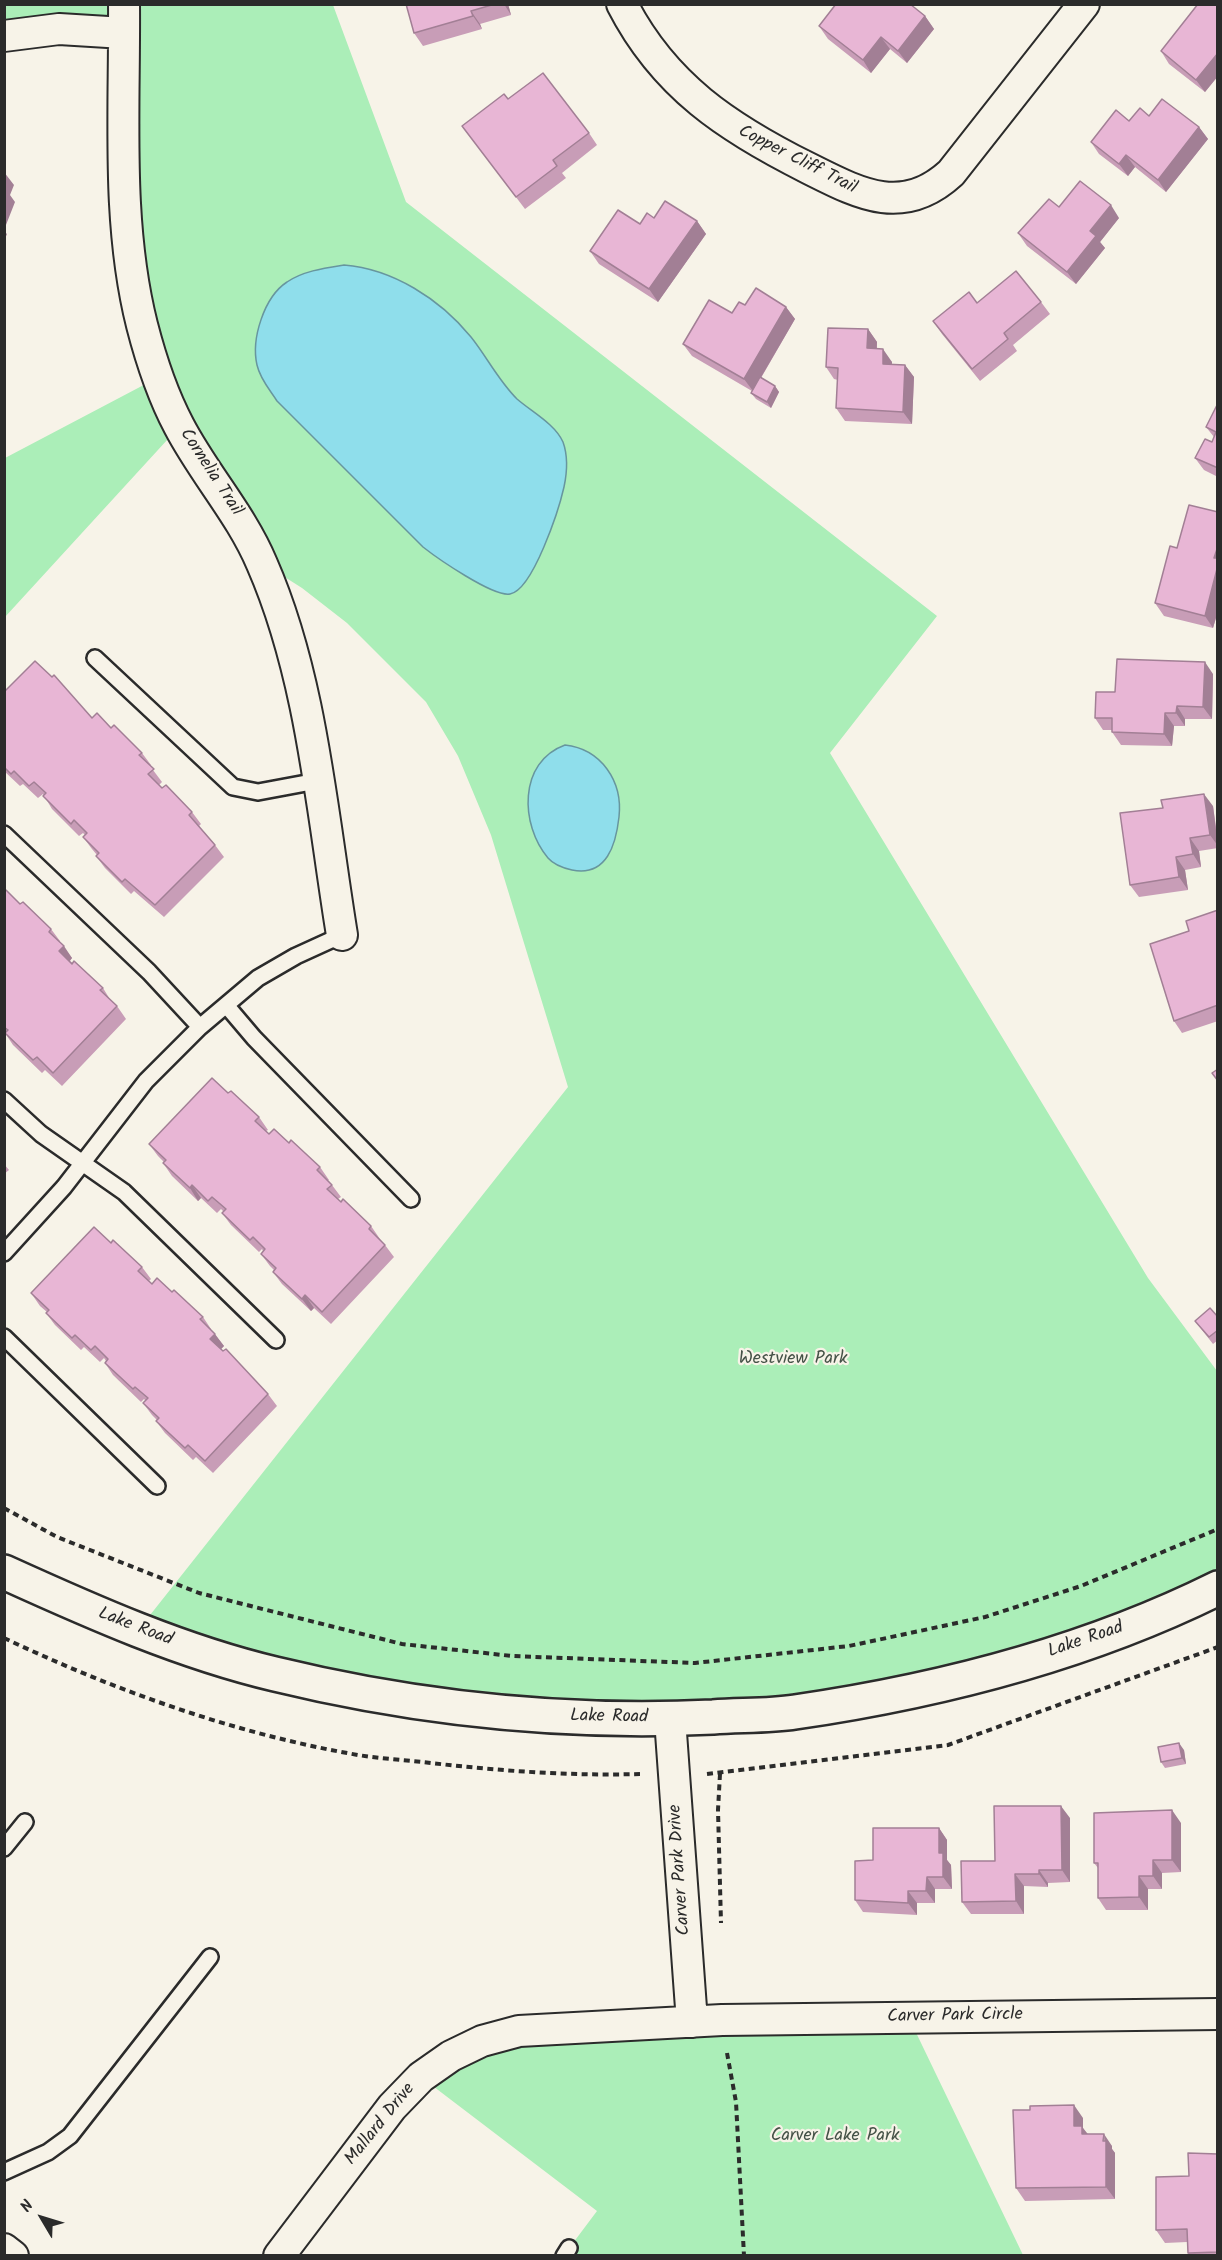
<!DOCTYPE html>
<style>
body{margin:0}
#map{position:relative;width:1222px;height:2260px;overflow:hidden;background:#f7f3e8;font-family:Kalam,sans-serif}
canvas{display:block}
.frame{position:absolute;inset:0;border:6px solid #2b2b2b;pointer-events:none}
.north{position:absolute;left:12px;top:2188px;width:60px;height:60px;-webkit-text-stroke:4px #f7f3e8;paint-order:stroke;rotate:308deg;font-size:16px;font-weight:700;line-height:24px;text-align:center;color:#2b2b2b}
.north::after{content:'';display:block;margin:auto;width:21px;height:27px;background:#2b2b2b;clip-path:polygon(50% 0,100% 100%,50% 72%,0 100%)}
</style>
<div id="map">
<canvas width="1222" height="2260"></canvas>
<div class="frame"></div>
<div class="north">N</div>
</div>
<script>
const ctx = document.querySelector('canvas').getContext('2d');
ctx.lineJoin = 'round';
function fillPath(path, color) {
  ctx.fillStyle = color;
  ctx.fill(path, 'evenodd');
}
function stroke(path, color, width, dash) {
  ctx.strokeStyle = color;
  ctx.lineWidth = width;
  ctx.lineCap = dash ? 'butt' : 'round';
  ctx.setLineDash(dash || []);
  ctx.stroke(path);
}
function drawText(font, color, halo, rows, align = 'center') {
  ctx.font = font + ' Kalam,sans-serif';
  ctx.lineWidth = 4.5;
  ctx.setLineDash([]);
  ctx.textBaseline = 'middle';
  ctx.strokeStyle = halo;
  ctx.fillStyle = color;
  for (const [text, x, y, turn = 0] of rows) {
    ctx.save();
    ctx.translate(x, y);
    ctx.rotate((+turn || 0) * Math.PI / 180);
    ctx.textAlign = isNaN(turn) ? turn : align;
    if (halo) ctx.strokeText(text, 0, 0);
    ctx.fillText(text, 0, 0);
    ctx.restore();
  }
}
fillPath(new Path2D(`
 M5 5H333L406 202 937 616 830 753 1148 1278 1217 1371V1588L1199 1597 793 1713 486 1712 139 1629 568 1087 491 835 458 756 426 702 347 623 302 588 261 562 179 427 5 617V458L157 378 142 325 124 33 5 36Z
 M909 2018 1023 2255H564L597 2211 421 2077 482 2041Z`), '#abeeb8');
const water = new Path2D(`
 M344 265C393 269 440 299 471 337 487 357 498 380 517 399 532 412 555 424 563 442 568 456 567 473 564 487 559 509 533 590 510 594 493 597 437 558 423 547L277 401C270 390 260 379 257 365 251 339 264 297 287 282 303 271 325 268 344 265Z
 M565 745C601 749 623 781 619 817 616 844 607 877 572 870 563 868 554 865 548 858 520 825 518 762 565 745Z`);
fillPath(water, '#8fdeeb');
stroke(water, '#67969e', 1.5);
const lane = new Path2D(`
 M95 658 233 787 258 792 317 781
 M4 834 149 972 200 1027
 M226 1005 254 1038 411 1199
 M4 1100 41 1134 124 1192 276 1340
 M4 1253 64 1187 146 1081 200 1027 258 978 296 956 342 935
 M4 1337 157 1486
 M4 1848 25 1822
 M4 2172 48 2152 70 2136 210 1957
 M564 2256 569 2248`);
const street = new Path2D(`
 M124 4C125 111 116 222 142 325 151 360 162 394 179 426 204 474 241 514 262 564 312 678 322 813 342 935
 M622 4C664 86 728 128 808 168 858 193 902 218 951 173L1084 4
 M4 36 59 29 124 33
 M670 1719 692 2022
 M4 2249 13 2256
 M279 2256 392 2107 421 2077 451 2056 482 2041 519 2031 722 2020 1218 2014`);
const secondary = new Path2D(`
 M4 1572C92 1612 182 1652 275 1674 419 1709 566 1724 713 1717 740 1715 769 1716 795 1712 939 1691 1087 1653 1218 1588`);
stroke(lane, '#2b2b2b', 20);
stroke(street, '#2b2b2b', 34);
stroke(secondary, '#2b2b2b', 38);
stroke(new Path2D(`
 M4 1508 57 1537 199 1593 402 1644 512 1656 695 1663 849 1646 985 1617 1081 1586 1218 1529
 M4 1638C116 1691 236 1734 358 1755 382 1759 407 1760 431 1763 501 1771 570 1776 640 1774
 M707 1774 948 1745 1218 1647
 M720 1774 718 1810 721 1923
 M727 2053 736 2102 744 2256`), '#2b2b2b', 4, [6, 4.5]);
stroke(lane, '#f7f3e8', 15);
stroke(street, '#f7f3e8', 30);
stroke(secondary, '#f7f3e8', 33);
fillPath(new Path2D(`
 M406 4H508L511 15 480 24 482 29 423 46 414 33Z
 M836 4H910L925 16 934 29 907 63 890 49 871 73 828 39 819 26Z
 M1218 4V76L1205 92 1169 64 1161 51Z
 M508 99 589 133 597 145 562 173 566 178 525 209 462 126Z
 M1149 116 1199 127 1208 139 1166 192 1135 167 1128 176 1099 154 1091 142 1129 121Z
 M1059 207 1119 218 1100 242 1105 248 1076 284 1027 246 1018 233Z
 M654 218 697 221 706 234 658 302 599 264 590 251Z
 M1041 302 1050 314 1013 345 1017 351 980 381 942 334 933 321 977 303Z
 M745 305 786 307 795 319 761 378 775 386 779 392 771 408 756 399 751 393 752 391 692 356 683 344 732 313Z
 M868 329 877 342V349L892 362V364L905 365 914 377 912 424 845 421 836 408 838 380 834 379 826 367Z
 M1218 403V477L1204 470 1195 458 1212 442 1214 437 1206 427Z
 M1218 512V611L1213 628 1164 616 1155 603 1177 548Z
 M1213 674 1212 719H1185V726H1174L1172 746 1121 745 1112 732V730H1103L1095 718 1115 692Z
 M4 692 92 718 111 728 142 753 151 765 150 766 162 782 159 785 192 812 201 824 199 826 215 845 224 857 164 917 134 891 131 894 105 868 96 856 97 855 92 849 83 837 85 835 83 833 79 836 52 809 43 794 38 798 23 784 20 786 4 771Z
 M1213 806 1218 841V848L1199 851 1201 867 1185 870 1188 890 1139 897 1130 885Z
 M4 892 51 929 60 941 59 942 72 958 70 961 103 988 111 1001 117 1006 126 1019 62 1086 45 1070 42 1073 13 1045 5 1033 6 1032 4 1031Z
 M1218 910V1021L1182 1033 1174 1021 1189 931Z
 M228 1093 259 1117 268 1130 266 1131 269 1134 289 1143 320 1167 329 1180H328L332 1185 341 1197 338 1199 371 1226 380 1239 385 1245 394 1257 331 1324 314 1308 311 1311 282 1284 273 1272 274 1270 270 1266 261 1254 263 1251 262 1249 259 1252 231 1225 222 1213 224 1212 221 1209 217 1213 201 1198 198 1201 172 1176 163 1163 164 1162 158 1156 149 1144Z
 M4 1164 9 1170 4 1174Z
 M111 1243 142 1267 151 1279 149 1281 152 1284 172 1292 203 1317 211 1329V1330L224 1346 221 1349 268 1394 277 1406 213 1473 196 1457 193 1460 165 1433 156 1421 157 1420 152 1415 143 1403 146 1401 144 1399 141 1402 113 1375 105 1363 106 1361 104 1358 100 1362 84 1347 81 1350 55 1325 46 1313 47 1312 40 1306 31 1293Z
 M1218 1317V1340L1213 1344 1195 1321Z
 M1184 1750 1186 1764 1165 1768 1161 1762Z
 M1070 1818V1882L1048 1883V1887L1024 1886V1914H971L962 1902 995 1861Z
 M1181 1823V1872L1162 1873V1889H1148V1910H1106L1098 1898V1868L1094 1863Z
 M939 1828 947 1840V1860L951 1865 952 1889H935V1903H917V1915L863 1912 855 1900 873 1860Z
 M1083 2118V2128L1087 2134 1112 2146V2149L1115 2153V2199L1025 2201 1016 2188Z
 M1218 2154V2256H1189L1188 2253 1187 2242 1165 2243 1156 2230 1189 2176Z`), '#c89db7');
fillPath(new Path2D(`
 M504 4H508L511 15Z
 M471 11 480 24 482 29 473 16Z
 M925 16 934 29 907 63 898 51Z
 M881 37 890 49 871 73 863 60Z
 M1218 53V76L1205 92 1196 80Z
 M1199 127 1208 139 1166 192 1158 180Z
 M1126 155 1135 167 1128 176 1119 164Z
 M4 172 14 185 10 195 15 202 4 230Z
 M1111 205 1119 218 1100 242 1105 248 1076 284 1067 272 1090 231Z
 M697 221 706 234 658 302 649 289Z
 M4 231 7 234 4 241Z
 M786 307 795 319 753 391 744 379Z
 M868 329 877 342 876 361 867 348Z
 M883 349 892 362 891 376 883 364Z
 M905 365 914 377 912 424 903 412Z
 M775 386 779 392 771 408 767 402Z
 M1218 546V563L1214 558Z
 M1218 565V611L1213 628 1205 616Z
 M1205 662 1213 674 1212 719 1203 707Z
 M1177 706 1185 719V726L1176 713Z
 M1165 713 1174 726 1172 746 1164 734Z
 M1204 794 1213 806 1218 846 1210 835Z
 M1190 838 1199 851 1201 867 1193 854Z
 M1176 857 1185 870 1188 890 1179 877Z
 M64 946 72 958 68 963 59 951Z
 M192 1185 201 1198 198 1201 190 1188Z
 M305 1295 314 1308 311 1311 302 1299Z
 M215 1334 224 1346 219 1351 210 1339Z
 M1179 1743 1184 1750 1186 1764 1182 1758Z
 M1061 1806 1070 1818V1882L1062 1870Z
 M1172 1810 1181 1823V1872L1172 1860Z
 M939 1828 947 1840V1860L951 1865 952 1889 943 1877 939 1853Z
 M1153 1860 1162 1873V1889L1153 1876Z
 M1039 1870 1048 1883V1887L1039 1874Z
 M1015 1874 1024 1886V1914L1016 1901Z
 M1139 1876 1148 1889V1910L1139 1897Z
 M927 1877 935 1889V1903L926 1891Z
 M908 1891 917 1903V1915L908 1903Z
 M1074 2105 1083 2118V2128L1091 2138 1083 2135 1074 2126Z
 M1104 2134 1112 2146V2149L1115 2153V2199L1106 2187Z`), '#a27f95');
const building = new Path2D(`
 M406 4H495L471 11 473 16 414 33Z
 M836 4H910L925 16 898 51 881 37 863 60 819 26Z
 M1198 4H1218V53L1196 80 1161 51Z
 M543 73 589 133 553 160 557 166 516 197 462 126 504 94 508 99Z
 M1162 99 1199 127 1158 180 1126 155 1119 164 1091 142 1116 110 1129 121 1140 108 1149 116Z
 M1080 181 1111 205 1090 231 1096 236 1067 272 1018 233 1049 199 1059 207Z
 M665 201 697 221 649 289 590 251 618 210 640 224 647 213 654 218Z
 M1016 271 1041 302 1004 333 1008 339 972 369 933 321 969 292 977 303Z
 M756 288 786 307 744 379 683 344 709 300 732 313 739 302 745 305Z
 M828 328 868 329 867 348 883 349V364L905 365 903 412 836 408 838 368 826 367Z
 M760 377 775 386 767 402 751 393Z
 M1218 403V468L1195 458 1205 439 1212 442 1216 432 1206 427Z
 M1189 505 1218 512V546L1214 558H1218V565L1205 616 1155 603 1170 546 1177 548Z
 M1117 659 1205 662 1203 707 1177 706 1176 713H1165L1164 734 1112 732V718H1095L1096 692H1115Z
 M35 661 52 677 54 675 92 718 97 713 111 728 114 725 142 753 139 755 154 769 148 774 162 788 166 785 192 812 189 815 215 845 155 905 125 879 122 882 96 856 99 853 83 837 87 833 74 820 71 824 43 796 46 793 34 782 29 786 14 771 11 774 4 767V692Z
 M1204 794 1210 835 1190 838 1193 854 1176 857 1179 877 1130 885 1120 813 1163 808 1161 800Z
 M6 890 20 904 23 902 51 929 49 932 64 946 59 951 72 964 74 961 103 988 100 990 117 1006 53 1073 37 1057 33 1060 5 1033 8 1030 4 1027V892Z
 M1218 910V1005L1174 1021 1150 944 1189 931 1186 921Z
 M1218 1069V1081L1212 1073Z
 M212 1078 228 1093 231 1091 259 1117 255 1121 269 1134 274 1129 289 1143 291 1140 320 1167 317 1170 332 1185 327 1189 341 1202 343 1199 371 1226 369 1229 385 1245 322 1312 305 1295 302 1299 273 1272 276 1268 261 1254 265 1249 253 1237 250 1240 222 1213 226 1209 212 1197 208 1201 192 1185 190 1188 163 1163 166 1160 149 1144Z
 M94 1227 111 1243 113 1240 142 1267 138 1271 152 1284 157 1278 172 1292 174 1290 203 1317 200 1319 215 1334 210 1339 223 1351 226 1349 268 1394 205 1461 188 1445 185 1448 156 1421 159 1418 143 1403 148 1398 135 1387 133 1389 105 1363 108 1359 95 1346 91 1350 75 1335 72 1338 46 1313 49 1310 31 1293Z
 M1210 1308 1218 1317V1330L1209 1337 1195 1321Z
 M1179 1743 1182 1758 1161 1762 1158 1747Z
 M994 1806H1061L1062 1870H1039V1874H1015L1016 1901 962 1902 961 1861H995Z
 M1172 1810V1860H1153V1876H1139V1897L1098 1898V1863H1094V1813Z
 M873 1828H939V1853H943V1877H927L926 1891H908V1903L855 1900V1861L873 1860Z
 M1074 2105V2126H1082V2134H1104L1103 2141H1106V2187L1016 2188 1013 2110H1030V2106Z
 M1188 2153 1218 2154V2252L1188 2253 1187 2229 1156 2230V2177L1189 2176Z`);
fillPath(building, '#e8b6d5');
stroke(building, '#a27f95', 1.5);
drawText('18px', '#2b2b2b', '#f7f3e8', [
 ["Copper Cliff Trail",797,161,27],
 ["Cornelia Trail",210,473,57],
 ["Lake Road",135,1628,21],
 ["Lake Road",1086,1641,-19],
 ["Lake Road",609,1718,1],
 ["Carver Park Drive",681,1870,-94],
 ["Carver Park Circle",955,2017,-1],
 ["Mallard Drive",381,2125,-51]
]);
drawText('18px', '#455247', '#f7f3e8', [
 ["Westview Park",793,1360],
 ["Carver Lake Park",835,2137]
]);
</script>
